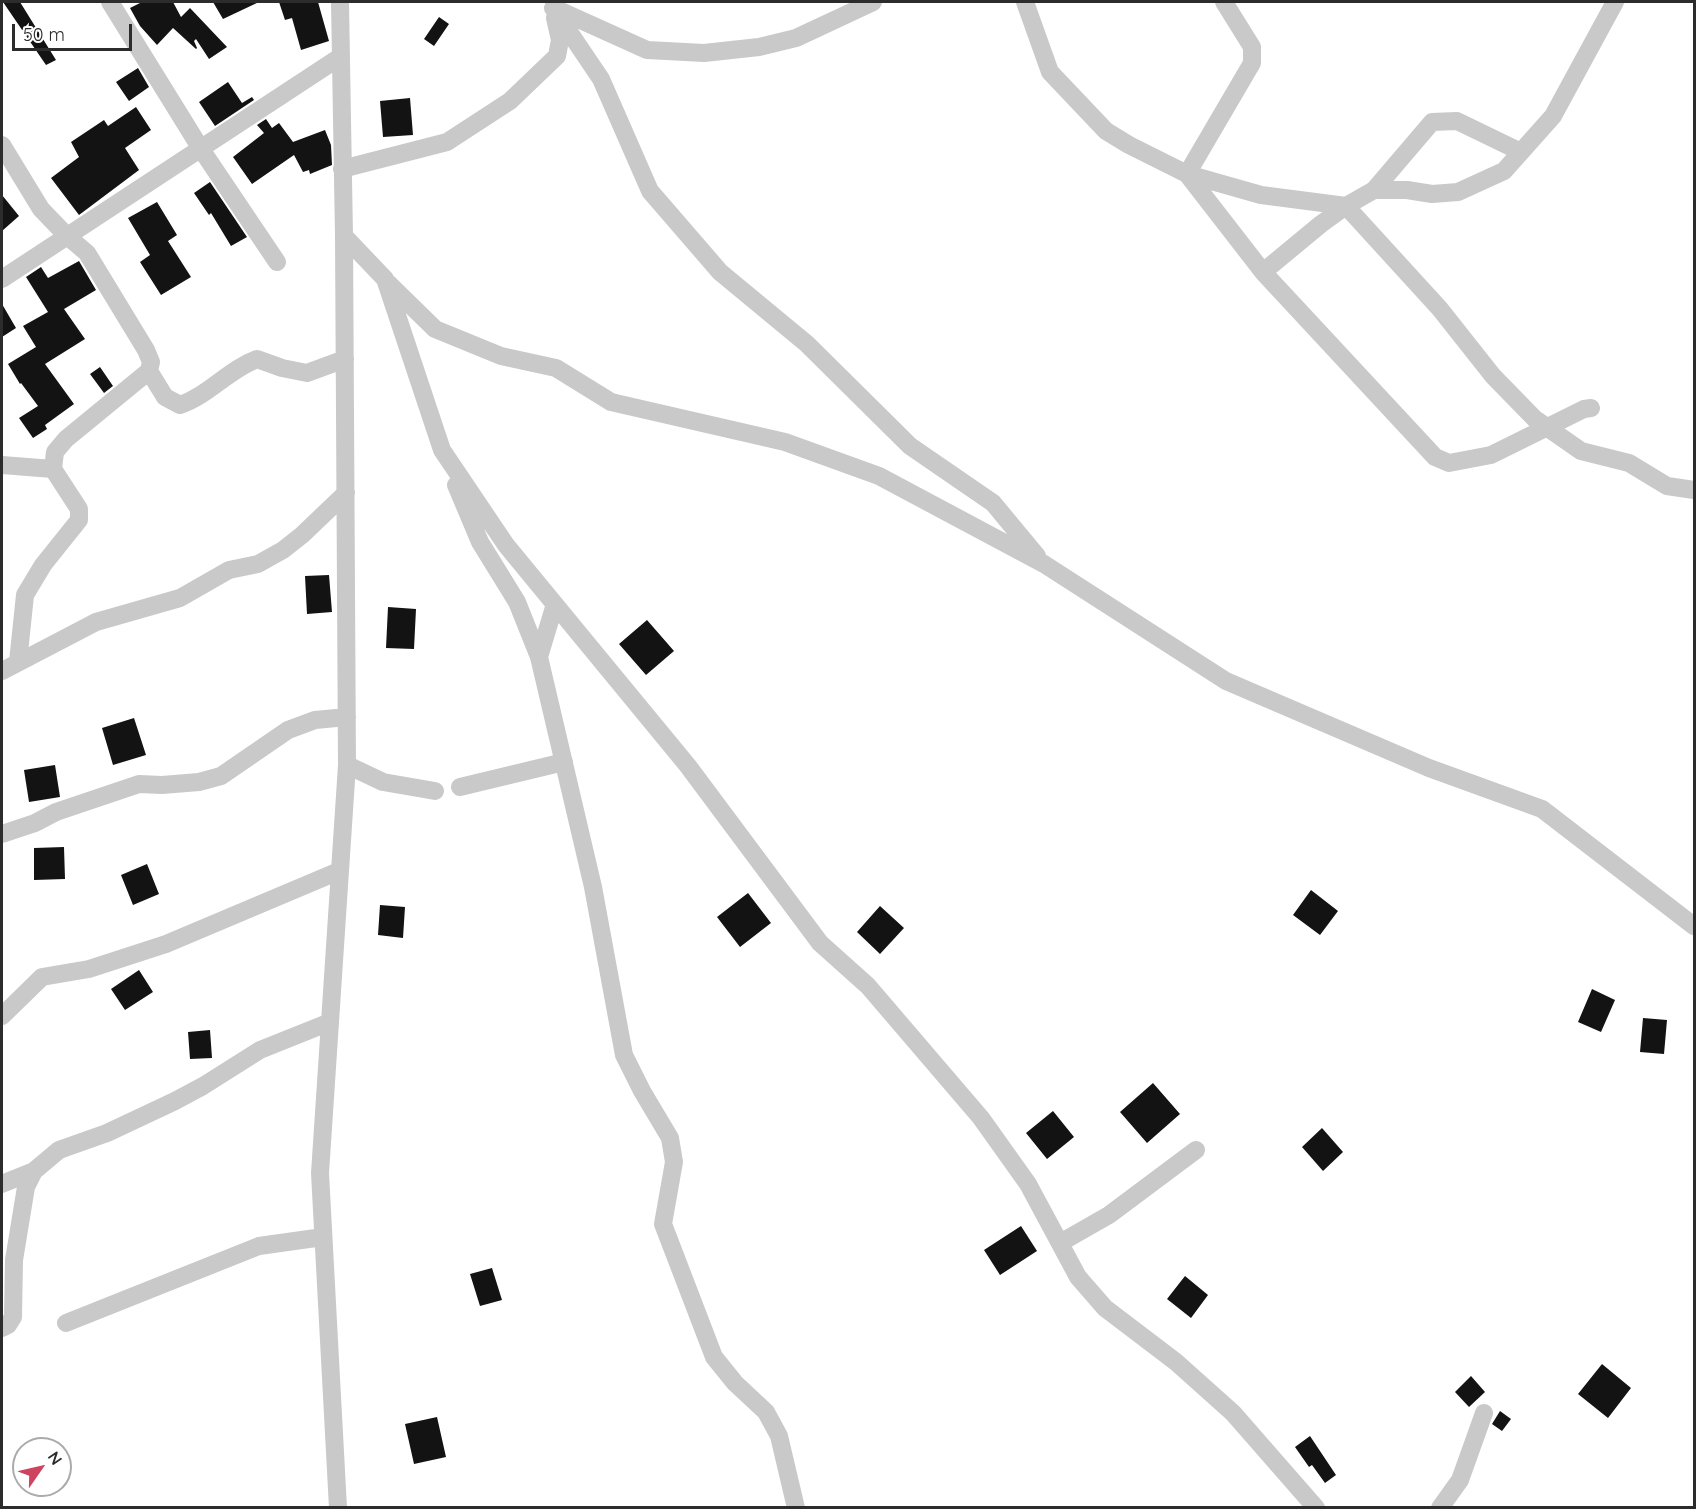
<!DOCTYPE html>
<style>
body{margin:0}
#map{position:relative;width:1696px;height:1509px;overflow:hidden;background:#fff;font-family:Quicksand,sans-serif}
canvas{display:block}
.frame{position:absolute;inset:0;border:3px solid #2c2c2c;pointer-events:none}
.north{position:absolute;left:12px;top:1437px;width:60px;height:60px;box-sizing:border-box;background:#fff;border:2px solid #ababab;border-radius:50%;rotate:56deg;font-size:16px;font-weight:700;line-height:24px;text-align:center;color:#2c2c2c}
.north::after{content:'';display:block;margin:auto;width:21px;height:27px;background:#ce435d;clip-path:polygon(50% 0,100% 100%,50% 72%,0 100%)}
.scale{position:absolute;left:12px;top:24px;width:120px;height:27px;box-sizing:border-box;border:3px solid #2c2c2c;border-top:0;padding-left:8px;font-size:18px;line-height:21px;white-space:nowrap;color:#2c2c2c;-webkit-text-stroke:4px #fff;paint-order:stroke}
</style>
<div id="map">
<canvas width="1696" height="1509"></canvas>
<div class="frame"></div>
<div class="north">N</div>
<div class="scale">50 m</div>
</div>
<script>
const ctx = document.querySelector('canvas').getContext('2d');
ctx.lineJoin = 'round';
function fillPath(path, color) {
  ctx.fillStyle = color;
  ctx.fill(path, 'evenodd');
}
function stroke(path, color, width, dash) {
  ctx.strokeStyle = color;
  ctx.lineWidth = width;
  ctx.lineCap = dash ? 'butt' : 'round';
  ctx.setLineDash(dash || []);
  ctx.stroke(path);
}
fillPath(new Path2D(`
 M3 2H20L56 60 46 65Z
 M142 2H173L181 17 190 8 227 47 209 59 196 39 194 41 197 48 196 49 173 28 157 45 140 26 130 8Z
 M213 2H259L223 19Z
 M279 2H318L329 41 301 50 292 18 285 20Z
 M439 17 449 24 434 46 424 39Z
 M138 68 149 87 129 101 116 82Z
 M228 82 242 103 252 97 254 100 215 126 199 102Z
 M410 98 413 135 383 137 380 101Z
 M136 107 151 130 125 148 139 170 79 215 51 178 79 157 71 142 104 120 108 126Z
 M266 119 272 128 279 123 293 142 325 130 331 145 332 165 310 174 309 170 303 172 294 155 252 184 233 157 264 133 257 125Z
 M210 182 247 237 231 246 211 213 209 215 194 193Z
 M2 195 19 216 2 231Z
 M157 202 177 235 168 241 191 277 161 295 140 262 150 255 128 218Z
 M79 261 96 290 64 309 85 339 45 364 74 404 45 425 47 429 33 438 19 418 38 406 21 383 20 384 8 364 36 347 23 326 48 312 26 277 41 267 48 278Z
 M2 304 16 328 2 337Z
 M100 367 113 386 104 393 90 374Z
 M329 575 332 612 307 614 305 576Z
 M388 607 416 609 414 649 386 648Z
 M647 620 674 651 646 675 619 644Z
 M134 718 146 755 113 765 102 728Z
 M55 765 60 797 29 802 24 770Z
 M64 847 65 879 34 880V848Z
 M147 864 159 894 133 905 121 875Z
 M1311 890 1338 911 1320 935 1293 915Z
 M748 893 771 923 740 947 717 917Z
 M380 905 405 907 403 938 378 935Z
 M880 906 904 928 880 954 857 932Z
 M139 970 153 992 125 1010 111 989Z
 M1592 989 1615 1000 1601 1032 1578 1022Z
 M1643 1018 1667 1020 1664 1054 1640 1052Z
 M210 1030 212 1058 190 1059 188 1032Z
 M1153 1083 1180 1114 1147 1143 1120 1112Z
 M1053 1111 1074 1137 1047 1159 1026 1133Z
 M1322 1128 1343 1152 1323 1171 1302 1147Z
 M1021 1226 1037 1251 1000 1275 984 1250Z
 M492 1268 502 1300 480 1306 470 1274Z
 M1185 1276 1208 1295 1191 1318 1167 1299Z
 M1602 1364 1631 1388 1608 1418 1578 1394Z
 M1471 1376 1485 1392 1469 1407 1455 1392Z
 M1500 1411 1511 1419 1502 1431 1492 1424Z
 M437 1417 446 1457 414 1464 405 1424Z
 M1310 1436 1336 1475 1325 1483 1312 1465 1309 1467 1295 1447Z`), '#131313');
stroke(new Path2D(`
 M110 2 201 149 277 262
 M1025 2 1050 72 1106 131 1129 145 1187 174 1261 195 1346 206 1374 190H1407L1432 194 1458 192 1504 171 1553 116 1615 2
 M1224 2 1252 47V63L1187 174 1263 272 1435 457 1449 463 1491 455 1584 409 1591 408
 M553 8 601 79 650 191 720 272 807 344 910 446 993 503 1037 556
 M554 8 647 50 704 53 759 47 796 38 873 2
 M2 145 41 209 67 236 87 253 146 350 151 362 149 371 66 439 55 452 53 469 79 509V520L43 565 25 595 18 662
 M342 169 447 142 510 101 557 56 560 40 555 18
 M1374 190 1432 122 1457 121 1521 152
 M344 236 385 279 442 450 506 545 688 766 820 943 868 986 981 1118 1028 1184 1078 1277 1105 1308 1176 1362 1233 1413 1316 1508
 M1263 272 1321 224 1346 206 1440 309 1493 376 1535 419 1581 451 1629 463 1667 486 1694 490
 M2 279 340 57
 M388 283 435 329 501 356 556 368 611 402 785 442 879 476 1044 564 1226 681 1429 768 1542 809 1694 926
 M149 371 165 397 180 405C209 395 228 370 257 359L282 368 307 373 345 359
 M2 465 53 469
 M456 485 480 542 517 602 539 657 593 887 624 1055 642 1091 670 1138 674 1162 663 1224 714 1357 735 1383 766 1412 779 1436 796 1508
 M539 657 555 604
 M2 671 96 622 180 598 229 570 258 564 283 550 302 535 346 493
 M347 765 383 782 435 791
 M460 787 564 762
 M2 834 35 823 56 812 139 784 162 785 199 782 221 776 288 730 315 720 347 717
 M2 1016 42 977 89 969 166 944 339 871
 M2 1184 34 1171
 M1060 1243 1109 1215 1196 1150
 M66 1323 259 1246 323 1237
 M2 1328 8 1325 13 1317 14 1260 26 1187 34 1171 59 1150 107 1133 175 1101 203 1086 260 1050 330 1022
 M338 1508 320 1173 347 765 344 236 340 2
 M1440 1508 1460 1480 1484 1413`), '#c9c9c9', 18);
</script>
